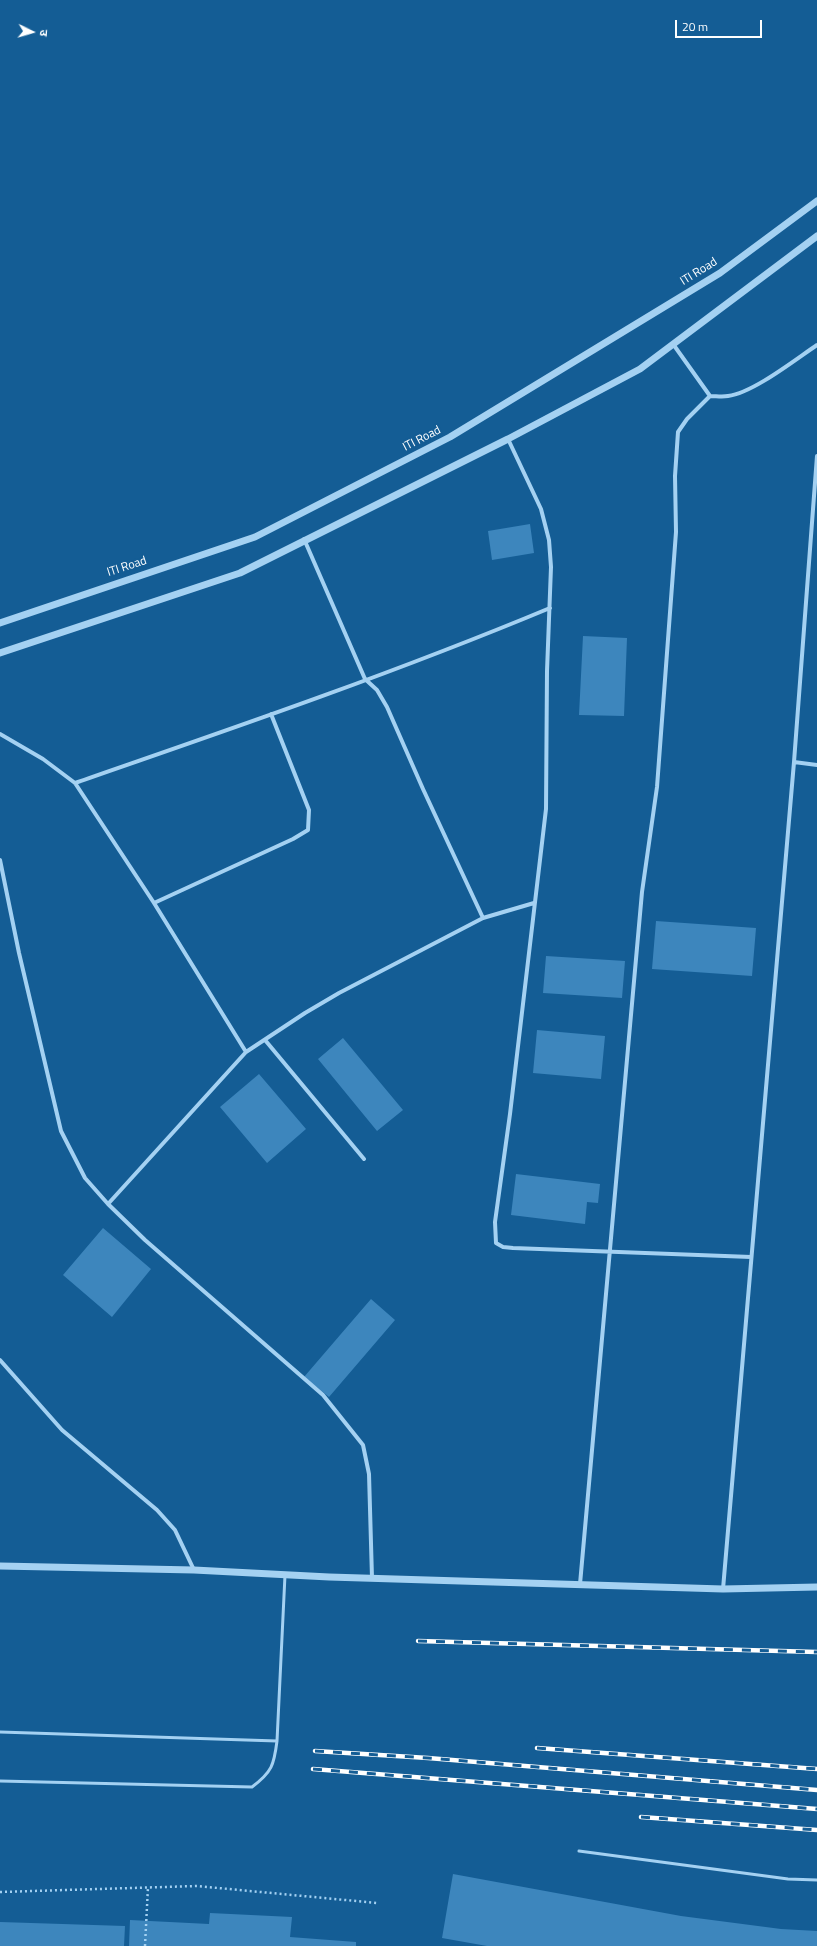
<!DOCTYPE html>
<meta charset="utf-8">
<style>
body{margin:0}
#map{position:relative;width:817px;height:1946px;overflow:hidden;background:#145d95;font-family:"Titillium Web","Noto Sans Devanagari",sans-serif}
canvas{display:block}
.north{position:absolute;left:12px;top:12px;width:40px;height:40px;-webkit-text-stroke:3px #145d95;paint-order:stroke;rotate:95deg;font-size:11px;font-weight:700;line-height:16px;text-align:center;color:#fff}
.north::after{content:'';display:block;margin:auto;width:14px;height:18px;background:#fff;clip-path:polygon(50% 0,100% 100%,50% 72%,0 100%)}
.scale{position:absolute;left:675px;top:20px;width:87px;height:18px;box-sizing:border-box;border:2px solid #fff;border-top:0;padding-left:5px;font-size:12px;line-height:14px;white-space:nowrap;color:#fff;-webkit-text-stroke:3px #145d95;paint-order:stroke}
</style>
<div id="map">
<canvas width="817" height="1946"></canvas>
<div class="north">उ</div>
<div class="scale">20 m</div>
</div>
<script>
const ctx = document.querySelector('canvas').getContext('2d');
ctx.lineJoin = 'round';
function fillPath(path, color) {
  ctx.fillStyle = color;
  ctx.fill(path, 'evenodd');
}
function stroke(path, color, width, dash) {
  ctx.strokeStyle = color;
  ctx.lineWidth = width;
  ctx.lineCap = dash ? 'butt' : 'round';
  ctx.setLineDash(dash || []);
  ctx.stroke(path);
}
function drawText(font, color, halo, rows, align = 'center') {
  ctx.font = font + ' "Titillium Web",sans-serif';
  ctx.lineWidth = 4;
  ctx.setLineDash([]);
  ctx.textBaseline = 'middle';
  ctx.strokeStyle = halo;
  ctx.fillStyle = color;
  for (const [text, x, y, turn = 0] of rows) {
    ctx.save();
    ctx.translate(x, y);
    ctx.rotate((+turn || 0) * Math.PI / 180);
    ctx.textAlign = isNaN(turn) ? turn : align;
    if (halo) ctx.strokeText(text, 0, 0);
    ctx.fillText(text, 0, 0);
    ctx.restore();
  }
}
fillPath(new Path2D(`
 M530 524 534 553 492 560 488 531Z
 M583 636 627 638 624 716 579 715Z
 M656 921 756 928 752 976 652 969Z
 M546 956 625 961 622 998 543 993Z
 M537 1030 605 1036 601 1079 533 1073Z
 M343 1038 403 1110 377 1131 318 1059Z
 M259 1074 306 1129 267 1163 220 1107Z
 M516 1174 600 1184 598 1203 587 1202 585 1224 511 1215Z
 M103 1228 151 1269 112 1317 63 1275Z
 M371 1299 395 1320 329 1397 304 1377Z
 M453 1874 681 1916 781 1929 817 1931V1946H487L442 1938Z
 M210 1913 292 1917 290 1937 356 1942V1946H129L130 1920 209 1924Z
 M0 1922 125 1926 124 1946H0Z`), '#3d86bd');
stroke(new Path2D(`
 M0 1892 197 1886 377 1903
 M145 1946 148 1887`), '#a4d1f2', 2.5, [2, 3]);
stroke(new Path2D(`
 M0 1732 277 1741
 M0 1781 252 1787C272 1772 274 1765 277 1741L285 1575
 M579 1851 788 1879 817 1880`), '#a4d1f2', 3);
stroke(new Path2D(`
 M673 344 710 396
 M508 439 541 509 549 540 551 567 547 671 546 809 510 1114 495 1222 496 1243 503 1247 513 1248 751 1257
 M304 539 365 679 377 690 387 707 423 789 483 918
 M0 734 43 759 75 783 154 903 246 1052
 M794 762 817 765
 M75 783C234 728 394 673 550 608
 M0 860 19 953 61 1131 85 1178 108 1204 145 1240 323 1395 363 1445 369 1474 372 1578
 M154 903 293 839 308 830 309 810 271 714
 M265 1040 364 1159
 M108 1204 246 1052 305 1013 339 993 483 918 534 903
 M0 1360 62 1430 157 1510 175 1530 194 1570
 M580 1584 642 892 657 787 676 532 675 476 678 432 687 419 710 396C716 396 722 397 728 396 753 393 796 359 817 345
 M723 1589 794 762 817 456`), '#a4d1f2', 4);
stroke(new Path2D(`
 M0 623 255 537 450 437 720 273 817 201
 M0 653 240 573 508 439 640 369 817 236
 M0 1566 194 1570 329 1577 723 1589 817 1587`), '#a4d1f2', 7);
const rail = new Path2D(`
 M418 1641 817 1652
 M537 1748 817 1769
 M315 1751 428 1758 817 1790
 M313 1769 817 1809
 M641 1817 817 1830`);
stroke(rail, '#fff', 4.5);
stroke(rail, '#145d95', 3, [9]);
drawText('12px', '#fff', '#145d95', [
 ["ITI Road",699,272,-32],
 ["ITI Road",422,439,-27],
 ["ITI Road",127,567,-18]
]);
</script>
